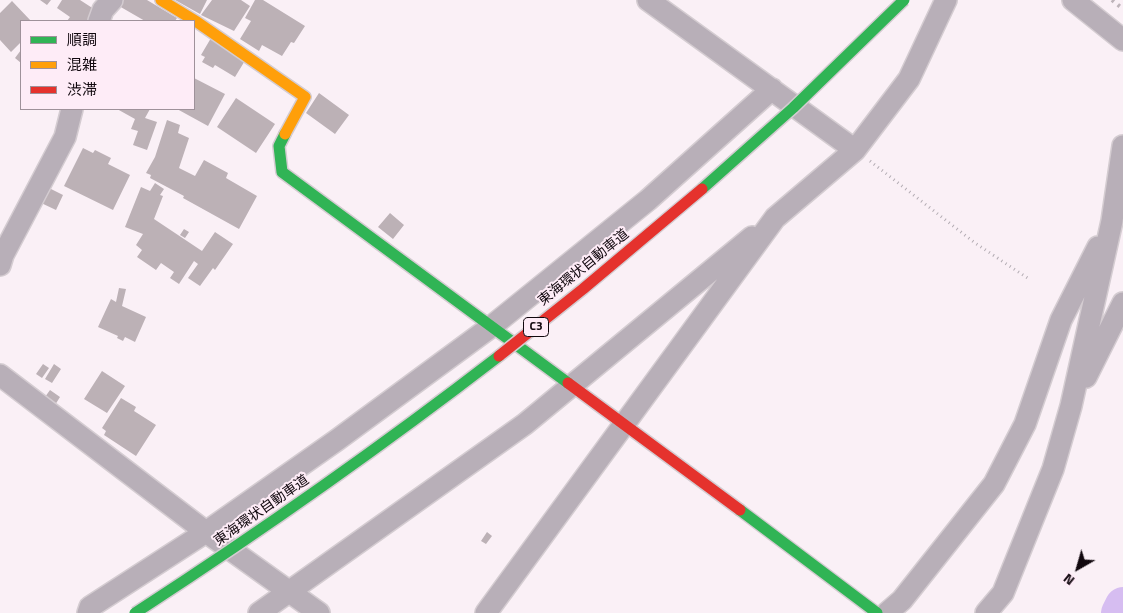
<!DOCTYPE html>
<meta charset="utf-8">
<style>
body{margin:0}
#map{position:relative;width:1123px;height:613px;overflow:hidden;background:#faf0f6;font-family:"Titillium Web","Noto Sans JP",sans-serif}
canvas{display:block}
.legend{position:absolute;left:20px;top:20px;width:175px;height:90px;box-sizing:border-box;background:#feecf7;border:1px solid #9f919a;margin:0;padding:6px 9px;list-style:none;font-size:15px;color:#11080e}
.legend li{display:flex;align-items:center;gap:10px;height:25px}
.legend b{width:25px;border:1px solid #9f919a}
.north{position:absolute;left:1053px;top:543px;width:50px;height:50px;-webkit-text-stroke:4px #feecf7;paint-order:stroke;rotate:218deg;font-size:14px;font-weight:700;line-height:20px;text-align:center;color:#11080e}
.north::after{content:'';display:block;margin:auto;width:18px;height:22px;background:#11080e;clip-path:polygon(50% 0,100% 100%,50% 72%,0 100%)}
</style>
<div id="map">
<canvas width="1123" height="613"></canvas>
<ul class="legend">
<li><b style="height:6px;background:#30b455"></b>順調</li>
<li><b style="height:6px;background:#ff9f0a"></b>混雑</li>
<li><b style="height:6px;background:#e5322d"></b>渋滞</li>
</ul>
<div class="north">N</div>
</div>
<script>
const ctx = document.querySelector('canvas').getContext('2d');
ctx.lineJoin = 'round';
function stroke(path, color, width, dash) {
  ctx.strokeStyle = color;
  ctx.lineWidth = width;
  ctx.lineCap = dash ? 'butt' : 'round';
  ctx.setLineDash(dash || []);
  ctx.stroke(path);
}
function fillPath(path, color) {
  ctx.fillStyle = color;
  ctx.fill(path, 'evenodd');
}
function drawText(font, color, halo, rows, align = 'center') {
  ctx.font = font + ' "Titillium Web","Noto Sans JP",sans-serif';
  ctx.lineWidth = 4;
  ctx.setLineDash([]);
  ctx.textBaseline = 'middle';
  ctx.strokeStyle = halo;
  ctx.fillStyle = color;
  for (const [text, x, y, turn = 0] of rows) {
    ctx.save();
    ctx.translate(x, y);
    ctx.rotate((+turn || 0) * Math.PI / 180);
    ctx.textAlign = isNaN(turn) ? turn : align;
    if (halo) ctx.strokeText(text, 0, 0);
    ctx.fillText(text, 0, 0);
    ctx.restore();
  }
}
stroke(new Path2D(`
 M1119 613 1123 605`), '#d6bdf1', 36);
fillPath(new Path2D(`
 M40 0H51L47 5Z
 M62 0H80L97 11 91 21H67L70 17 57 8Z
 M122 0H147L177 18 175 21H145L119 6Z
 M175 0H207L200 14Z
 M212 0H241L250 6 234 31 201 15Z
 M255 0H263L305 26 294 43 291 42 282 56 262 45 259 51 240 39 251 21 245 18Z
 M12 1 31 21H21V42L11 52 0 40V13Z
 M211 38 246 59 235 77 215 65 213 68 202 62 205 57 201 55Z
 M21 50V63L15 58Z
 M194 78 225 94 208 126 177 109H194Z
 M319 93 349 115 335 134 306 113Z
 M236 98 275 124 256 153 217 127Z
 M117 109H150L145 118 157 122 147 150 133 145 138 131 131 129 135 119Z
 M167 120 180 125 178 133 189 138 179 168 195 176 204 160 228 173 226 178 257 196 239 229 183 198 184 196 150 178 151 175 146 173 155 157Z
 M83 148 93 153 95 150 111 158 108 164 130 175 113 210 64 186Z
 M155 183 164 189 160 195 163 196 154 219 202 251 215 232 233 244 215 270 213 268 200 286 188 278 198 264 194 261 179 284 170 278 174 272 161 263 156 270 137 257 142 250 136 245 143 234 125 227 141 187 150 191Z
 M47 187 63 195 56 210 39 202Z
 M390 213 404 225 393 239 378 227Z
 M184 229 189 232 185 238 180 235Z
 M119 288 126 289 122 306 146 317 135 342 125 337 123 341 117 338 118 336 98 327 111 299 116 302Z
 M43 364 49 368 42 378 36 374Z
 M54 364 61 369 52 383 45 379Z
 M102 371 125 386 107 413 84 399Z
 M50 390 60 397 55 405 45 397Z
 M121 398 136 407 134 411 156 425 136 456 104 435 106 431 102 428Z
 M487 532 492 536 486 544 481 541Z`), '#bcb1b6');
const street = new Path2D(`
 M648 0 855 150
 M1073 0 1123 40
 M99 21 103 10 112 0
 M0 265 3 255 65 137 72 109
 M0 375 206 532 319 613
 M1086 377 1123 303
 M88 613 90 607 206 532 337 440 492 326 648 200 772 89
 M259 613 525 424 752 237
 M486 613 775 218 855 150 909 79 946 0
 M887 613 902 600 994 484 1025 424 1061 320 1098 247
 M986 613 1003 593 1053 469 1071 406 1112 221 1123 146`);
const fast = new Path2D(`
 M285 134 279 146 282 172 568 383
 M740 510 877 613`);
const slow = new Path2D(`
 M161 0 197 22 305 97 285 134`);
const jam = new Path2D(`
 M568 383 740 510`);
stroke(street, '#d4ccd1', 24);
stroke(fast, '#d4ccd1', 14);
stroke(slow, '#d4ccd1', 14);
stroke(jam, '#d4ccd1', 14);
stroke(new Path2D(`
 M870 161 975 243 1029 279`), '#b3acb3', 3, [1, 4]);
stroke(street, '#b8afb8', 21);
stroke(fast, '#30b455', 11);
stroke(slow, '#ff9f0a', 11);
stroke(jam, '#e5322d', 11);
stroke(new Path2D(`
 M1112 0 1123 9`), '#beb4ba', 4, [2.5, 5]);
const fastBridge = new Path2D(`
 M702 189 793 108 904 0
 M135 613C260 532 381 447 499 356`);
const jamBridge = new Path2D(`
 M499 356 583 289 702 189`);
stroke(fastBridge, '#d4ccd1', 14, []);
stroke(jamBridge, '#d4ccd1', 14, []);
stroke(fastBridge, '#30b455', 11);
stroke(jamBridge, '#e5322d', 11);
for (const [x, y, w] of [
 [536,327,25]
]) {
  const box = new Path2D();
  box.roundRect(x - w / 2, y - 9.5, w, 19, 4);
  ctx.fillStyle = '#feecf7';
  ctx.fill(box);
  stroke(box, '#11080e', 1);
}
drawText('bold 12px', '#11080e', null, [
 ["C3",536,327]
]);
drawText('14px', '#11080e', '#feecf7', [
 ["東海環状自動車道",584,268,-39],
 ["東海環状自動車道",262,511,-35]
]);
</script>
